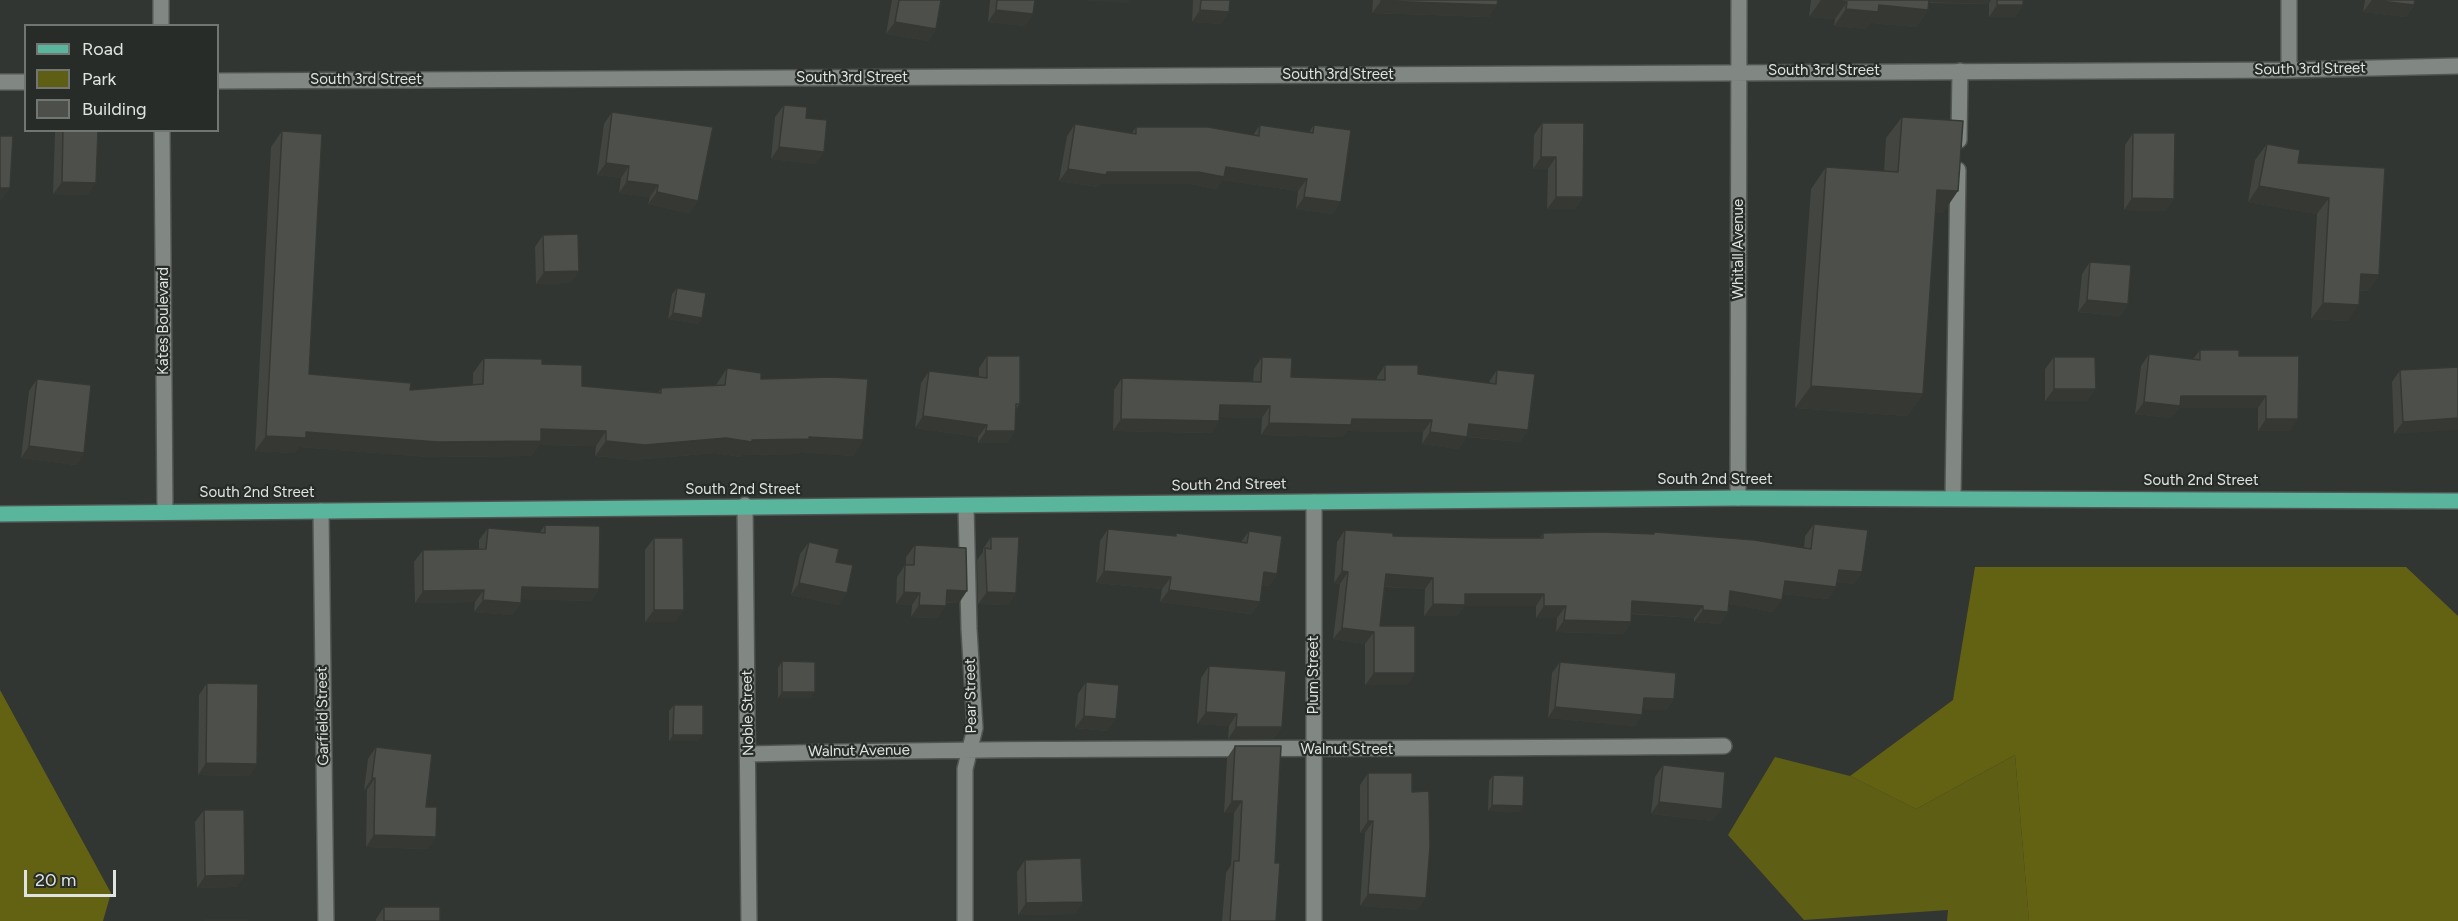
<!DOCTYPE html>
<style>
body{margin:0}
#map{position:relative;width:2458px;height:921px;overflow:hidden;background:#313632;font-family:Figtree,sans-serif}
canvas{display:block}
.legend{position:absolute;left:24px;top:24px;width:195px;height:108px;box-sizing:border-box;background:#272c28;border:2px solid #717672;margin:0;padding:8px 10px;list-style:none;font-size:18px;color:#e0e4e1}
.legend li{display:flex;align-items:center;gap:12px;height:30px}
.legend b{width:30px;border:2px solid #717672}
.scale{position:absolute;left:24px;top:870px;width:92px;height:27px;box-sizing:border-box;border:3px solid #e0e4e1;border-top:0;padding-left:8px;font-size:18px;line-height:21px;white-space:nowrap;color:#e0e4e1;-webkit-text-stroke:4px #272c28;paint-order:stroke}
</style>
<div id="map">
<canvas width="2458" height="921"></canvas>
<ul class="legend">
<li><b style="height:8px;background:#59b69d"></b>Road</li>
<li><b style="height:16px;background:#5f5e15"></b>Park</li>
<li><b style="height:16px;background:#4d504a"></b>Building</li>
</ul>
<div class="scale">20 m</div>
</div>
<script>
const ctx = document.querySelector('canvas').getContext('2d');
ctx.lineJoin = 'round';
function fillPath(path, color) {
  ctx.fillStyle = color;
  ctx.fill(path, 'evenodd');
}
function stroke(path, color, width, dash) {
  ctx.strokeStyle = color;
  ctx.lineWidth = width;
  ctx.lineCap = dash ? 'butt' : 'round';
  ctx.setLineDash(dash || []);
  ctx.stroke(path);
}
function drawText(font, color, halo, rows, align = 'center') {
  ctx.font = font + ' Figtree,sans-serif';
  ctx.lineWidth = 4.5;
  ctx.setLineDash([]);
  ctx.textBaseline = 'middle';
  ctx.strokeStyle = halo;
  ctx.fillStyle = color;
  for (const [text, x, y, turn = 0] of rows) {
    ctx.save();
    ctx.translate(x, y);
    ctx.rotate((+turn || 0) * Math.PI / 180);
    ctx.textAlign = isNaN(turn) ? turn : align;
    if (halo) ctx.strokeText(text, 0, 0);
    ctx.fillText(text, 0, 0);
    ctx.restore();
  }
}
fillPath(new Path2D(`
 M2015 755 2029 921H1947L1948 910 1804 920 1728 835 1775 757 1850 776 1916 809Z`), '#5f5e15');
fillPath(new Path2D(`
 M1975 567H2406L2458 616V921H2029L2015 755 1916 809 1850 776 1953 700Z
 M0 690 111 893 103 921H0Z`), '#636213');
const lane = new Path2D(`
 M1959 140 1960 71
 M1953 498 1958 170`);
const street = new Path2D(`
 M161 0V26
 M2289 70V0
 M218 81 2289 70 2458 66
 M0 82H26
 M162 130 165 511
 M1738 498 1739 0
 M745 505 749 921
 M321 511 326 921
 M749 754C1074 746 1399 750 1724 746
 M965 921V769L975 728 969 629 966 506
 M1314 921V502`);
const primary = new Path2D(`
 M0 514 1738 498 2458 501`);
stroke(lane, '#515551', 18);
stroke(street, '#515551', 18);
stroke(primary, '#515551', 18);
stroke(lane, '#818782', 15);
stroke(street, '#818782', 15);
stroke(primary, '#59b69d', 15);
fillPath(new Path2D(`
 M892 0H941L936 29 928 41 886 34Z
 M990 0H1035L1033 14 1025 26 988 22Z
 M1193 0H1230L1229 12 1221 24 1192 22Z
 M1373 0H1498L1489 17 1372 13Z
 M1811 0H2023V5L2014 17H1989V4L1929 3 1928 10 1916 27 1871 23 1866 29 1834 26 1835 19 1809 17Z
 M2365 0H2415L2414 5 2406 17 2363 12Z
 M784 105 806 118 824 152 815 164 771 159 775 117Z
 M612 112 698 201 689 213 648 204 650 197 619 193 621 178 597 175 604 124Z
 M1902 117 1943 213 1935 212 1923 394 1907 416 1795 408 1811 189 1826 167 1884 171 1886 138Z
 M1542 123 1583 197 1574 209H1547L1548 169H1533L1534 135Z
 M1075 124 1132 133 1136 127 1253 135 1260 125 1309 132 1314 125 1333 214 1296 209 1298 191 1222 180 1216 189 1190 184H1100L1098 187 1059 181 1067 136Z
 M56 130H98L88 195 53 194 55 133Z
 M282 131 309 374 410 390 473 385V373L484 358 542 364 582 386 658 393 661 388 716 385 727 368 761 379 863 440 853 456 800 452 798 454 742 455 741 457 715 453 634 460 595 456 596 446 539 445 531 456 428 457 299 447 295 453 255 451 271 147Z
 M2133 133 2166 211 2124 210 2125 145Z
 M2267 144 2298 163 2385 168 2379 275 2368 291H2360L2348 321 2311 319 2317 214 2248 202 2255 160Z
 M543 235 579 271 570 283 536 284 535 247Z
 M2090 262 2128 304 2120 316 2078 312 2082 274Z
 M677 288 702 318 698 324 668 319 672 294Z
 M2200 350 2239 356 2290 431H2258V408H2179L2171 418 2135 414 2141 366 2149 354 2193 359Z
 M987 356 1020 404 1016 409 1015 431 1007 443H978V437L915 428 921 383 929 371 979 377V368Z
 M1262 357 1291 377 1377 379V377L1385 365 1418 374 1489 384V382L1497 370 1528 430 1520 442 1467 437 1458 449 1422 444 1423 432 1347 431 1343 437 1261 435 1262 418 1219 417V421L1211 433 1113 431 1114 390 1122 378 1253 382 1254 369Z
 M2054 357 2087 401H2045V369Z
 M2458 367 2394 434 2392 382 2400 370Z
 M37 379 84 453 76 465 21 458 29 391Z
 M1814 524 1862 572 1854 584 1837 582 1836 587 1828 599 1783 594 1773 612 1729 604 1728 612 1720 624 1694 622V618L1631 614V622L1623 634 1556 632 1557 618H1536V606H1464L1457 616H1424L1425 589 1385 587 1380 626 1415 673 1407 685H1365V644L1333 639 1340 584 1334 583 1337 542 1345 530 1393 536 1490 538H1540L1543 533 1653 534 1654 532 1804 548 1805 536Z
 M545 525 599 589 591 601 521 599V603L512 615 474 612 475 602 415 603 414 562 423 550 479 549V540L488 528 540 532Z
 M1108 529 1175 536 1176 533 1241 542 1249 531 1277 574 1269 586 1262 585 1260 602 1251 614 1160 602 1162 589 1096 583 1100 541Z
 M991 537 1016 593 1008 605 978 604 977 560 983 552V549Z
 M654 538 675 622H645V550Z
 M809 542 836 562 839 605 791 595 800 554Z
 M915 545 959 603H946L938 618 911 617 912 605 896 604 897 577 905 565H906V557Z
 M782 661 811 698H778V668Z
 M1560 662 1674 699 1666 710 1643 709 1635 726 1548 718 1552 673Z
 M1209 666 1282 727 1273 739H1228L1229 726 1197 724 1201 678Z
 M1086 682 1108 731 1075 728 1078 694Z
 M207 683 257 764 249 776 198 775 199 695Z
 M674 705 699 741H669V711Z
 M1235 746 1275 863 1276 921H1222L1226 873 1231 865 1234 813H1224L1227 758Z
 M376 747 426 807 436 837 427 849 366 847 367 790H364L368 759Z
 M1663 765 1713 821 1651 814 1655 777Z
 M1368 773 1412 792 1418 910 1360 906 1365 833H1360V785Z
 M1493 775 1523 806 1519 812 1488 811 1489 781Z
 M204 810 245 875 236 887 197 888 195 822Z
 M1025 860 1083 902 1074 914 1018 915 1017 872Z
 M384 907 440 921H376V919Z`), '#424540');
fillPath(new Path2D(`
 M1089 0H1131L1129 3 1089 1Z
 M1821 0H1827L1847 2 1835 19 1809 17Z
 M1925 0H1991L1989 4 1923 2Z
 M2372 0 2414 5 2406 17 2363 12Z
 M1381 1 1497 5 1489 17 1372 13Z
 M1879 5 1928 10 1916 27 1871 23 1866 29 1834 26 1846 9Z
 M1997 5H2023L2014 17H1989Z
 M996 10 1033 14 1025 26 988 22Z
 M1200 10 1229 12 1221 24 1192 22Z
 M895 22 936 29 928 41 886 34Z
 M779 147 824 152 815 164 771 159Z
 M1541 157H1556L1548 169H1533Z
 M606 163 629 166 621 178 597 175Z
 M1226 167 1307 179 1298 191 1222 180 1216 189 1190 184H1100L1098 187 1059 181 1068 169 1107 172Z
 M627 181 658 185 650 197 619 193Z
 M62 182 96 183 88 195 53 194Z
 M2259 186 2329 198 2317 214 2248 202Z
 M0 188H10L2 200H0Z
 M1937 190 1958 191 1943 213 1922 212Z
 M657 192 698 201 689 213 648 204Z
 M1304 197 1341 202 1333 214 1296 209Z
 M1556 197H1583L1574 209H1547Z
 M2132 198 2174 199 2166 211 2124 210Z
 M579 271 570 283 536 284 544 272Z
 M2361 274 2379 275 2368 291 2350 290Z
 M2087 300 2128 304 2120 316 2078 312Z
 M2323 303 2359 305 2348 321 2311 319Z
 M673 313 702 318 698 324 668 319Z
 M1811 386 1923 394 1907 416 1795 408Z
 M2054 389H2096L2087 401H2045Z
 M2181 396H2266L2258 408H2179L2171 418 2135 414 2144 402Z
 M1220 405 1270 406 1262 418 1211 417Z
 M923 416 987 425 978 437 915 428Z
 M2458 418V430L2394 434 2403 422Z
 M1121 419 1219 421 1211 433 1113 431Z
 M1352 419 1432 420 1423 432 1347 431 1343 437 1261 435 1269 423Z
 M2266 419H2298L2290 431H2258Z
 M1469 424 1528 430 1520 442 1460 436Z
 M541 429 606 431 596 446 539 445 531 456 428 457 299 447 295 453 255 451 266 436 306 432Z
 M986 431H1015L1007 443H978Z
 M1430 432 1467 437 1458 449 1422 444Z
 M809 437 863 440 853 456 800 452 798 454 742 455 741 457 715 453 634 460 595 456 606 441 726 438 752 440Z
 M29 446 84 453 76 465 21 458Z
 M1839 570 1862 572 1854 584 1830 582Z
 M1104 571 1171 577 1162 589 1096 583Z
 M1342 571 1348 572 1340 584 1334 583Z
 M1264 572 1277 574 1269 586 1256 584Z
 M1386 574 1433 578 1425 589 1378 586Z
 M1785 581 1836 587 1828 599 1776 593Z
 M799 583 847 593 839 605 791 595Z
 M522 587 599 589 591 601 514 599Z
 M484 590 475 602 415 603 423 591Z
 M947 590 967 591 959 603 938 602Z
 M1169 590 1260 602 1251 614 1160 602Z
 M1730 591 1782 600 1773 612 1721 603Z
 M904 592 920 593 912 605 896 604Z
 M987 592 1016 593 1008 605 978 604Z
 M1465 594H1544L1536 606H1464L1457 616H1424L1433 604Z
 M483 600 521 603 512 615 474 612Z
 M1632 601 1703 606 1694 618 1624 613Z
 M919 605 946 606 938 618 911 617Z
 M1544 606H1566L1557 618H1536Z
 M654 610H684L675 622H645Z
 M1703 610 1728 612 1720 624 1694 622Z
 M1564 620 1631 622 1623 634 1556 632Z
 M1342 628 1374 632 1365 644 1333 639Z
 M1374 673H1415L1407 685H1365Z
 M782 692H815L811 698H778Z
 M1644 698 1674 699 1666 710 1636 709Z
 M1555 707 1642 715 1635 726 1548 718Z
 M1206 712 1237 714 1229 726 1197 724Z
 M1084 716 1116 719 1108 731 1075 728Z
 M1236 727H1282L1273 739H1228Z
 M673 735H703L699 741H669Z
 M206 763 257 764 249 776 198 775Z
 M372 778H375L367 790H364Z
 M1232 801H1242L1234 813H1224Z
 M1659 802 1722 809 1713 821 1651 814Z
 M1492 805 1523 806 1519 812 1488 811Z
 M1368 821H1373L1365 833H1360Z
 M374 835 436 837 427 849 366 847Z
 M245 875 236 887 197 888 205 876Z
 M1368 894 1426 898 1418 910 1360 906Z
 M1083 902 1074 914 1018 915 1026 903Z`), '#363834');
const building = new Path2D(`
 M899 0H941L936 29 895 22Z
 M997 0H1035L1033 14 996 10Z
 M1201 0H1230L1229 12 1200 10Z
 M1381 0H1498L1497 5 1381 1Z
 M1827 0H1929L1928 10 1879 5 1878 12 1846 9 1847 2Z
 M1997 0H2023V5H1997Z
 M2372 0H2415L2414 5Z
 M784 105 807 107 806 118 827 120 824 152 779 147Z
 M612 112 713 127 698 201 657 192 658 185 627 181 629 166 606 163Z
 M1902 117 1963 121 1958 191 1937 190 1923 394 1811 386 1826 167 1898 172Z
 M1542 123H1584L1583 197H1556V157H1541Z
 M1075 124 1136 134V127H1208L1259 136 1260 125 1313 133 1314 125 1351 130 1341 202 1304 197 1307 179 1226 167 1224 177 1198 172H1107L1106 175 1068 169Z
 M63 130H98L96 183 62 182Z
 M282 131 322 134 309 374 411 383 410 390 483 384 484 358 542 359V364L582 365V386L661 393V388L725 385 727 368 761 373V379L832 377 868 379 863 440 809 437V439L752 440V442L726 438 645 445 606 441V431L541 429V441L438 442 306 432V438L266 436Z
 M2133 133H2175L2174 199 2132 198Z
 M0 136H13L10 188H0Z
 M2267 144 2300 150 2298 163 2385 168 2379 275 2361 274 2359 305 2323 303 2329 198 2259 186Z
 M578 234 579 271 544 272 543 235Z
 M2090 262 2131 265 2128 304 2087 300Z
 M677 288 706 293 702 318 673 313Z
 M2200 350H2239V356H2299L2298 419H2266V396H2181L2180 406 2144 402 2149 354 2200 360Z
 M987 356H1020V404H1016L1015 431H986L987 425 923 416 929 371 987 378Z
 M1262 357 1292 358 1291 377 1385 380V365H1418V374L1496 384 1497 370 1535 374 1528 430 1469 424 1467 437 1430 432 1432 420 1352 419 1351 425 1269 423 1270 406 1220 405 1219 421 1121 419 1122 378 1261 382Z
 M2054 357H2095L2096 389H2054Z
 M2458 367V418L2403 422 2400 370Z
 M37 379 91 385 84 453 29 446Z
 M1814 524 1868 530 1862 572 1839 570 1836 587 1785 581 1782 600 1730 591 1728 612 1703 610V606L1632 601 1631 622 1564 620 1566 606H1544V594H1465V605L1433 604V578L1386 574 1380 626H1415V673H1374V632L1342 628 1348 572 1342 571 1345 530 1393 533V536L1490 538H1543V533L1602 532 1654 534V532L1754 540 1811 549Z
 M545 525 600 526 599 589 522 587 521 603 483 600 484 590 423 591V550L486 549 488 528 545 533Z
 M1108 529 1176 536V533L1247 543 1249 531 1282 536 1277 574 1264 572 1260 602 1169 590 1171 577 1104 571Z
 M991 537H1019L1016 593 987 592 985 548 991 549Z
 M654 538H683L684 610H654Z
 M809 542 839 549 836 562 853 565 847 593 799 583Z
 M915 545 966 548 967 591 947 590 946 606 919 605 920 593 904 592 905 565H914Z
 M782 661 815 662V692H782Z
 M1560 662 1676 673 1674 699 1644 698 1642 715 1555 707Z
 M1209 666 1286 671 1282 727H1236L1237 714 1206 712Z
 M1086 682 1119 685 1116 719 1084 716Z
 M207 683 258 684 257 764 206 763Z
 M674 705H703V735H673Z
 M1235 746H1281L1275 863H1280L1276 921H1230L1234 861H1239L1242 801H1232Z
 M376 747 432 754 426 807H437L436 837 374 835 375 778H372Z
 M1663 765 1725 772 1722 809 1659 802Z
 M1368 773H1412V792L1429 791 1430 846 1426 898 1368 894 1373 821H1368Z
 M1493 775 1524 776 1523 806 1492 805Z
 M204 810H244L245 875 205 876Z
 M1081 858 1083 902 1026 903 1025 860Z
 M384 907H440V921H384Z
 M205 920H247V921H205Z`);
fillPath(building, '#4d504a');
stroke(building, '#363834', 1.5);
drawText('15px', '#e0e4e1', '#272c28', [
 ["South 3rd Street",2310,69,-1],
 ["South 3rd Street",1824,71],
 ["South 3rd Street",1338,75],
 ["South 3rd Street",852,78],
 ["South 3rd Street",366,80],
 ["Whitall Avenue",1739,249,-90],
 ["Kates Boulevard",164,321,-90],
 ["South 2nd Street",1715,480],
 ["South 2nd Street",2201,481],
 ["South 2nd Street",1229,485,-1],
 ["South 2nd Street",743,490],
 ["South 2nd Street",257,493],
 ["Plum Street",1314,675,-90],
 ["Pear Street",971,696,-91],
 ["Noble Street",748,713,-91],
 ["Garfield Street",323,716,-91],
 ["Walnut Street",1347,750],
 ["Walnut Avenue",859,751,-1]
]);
</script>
